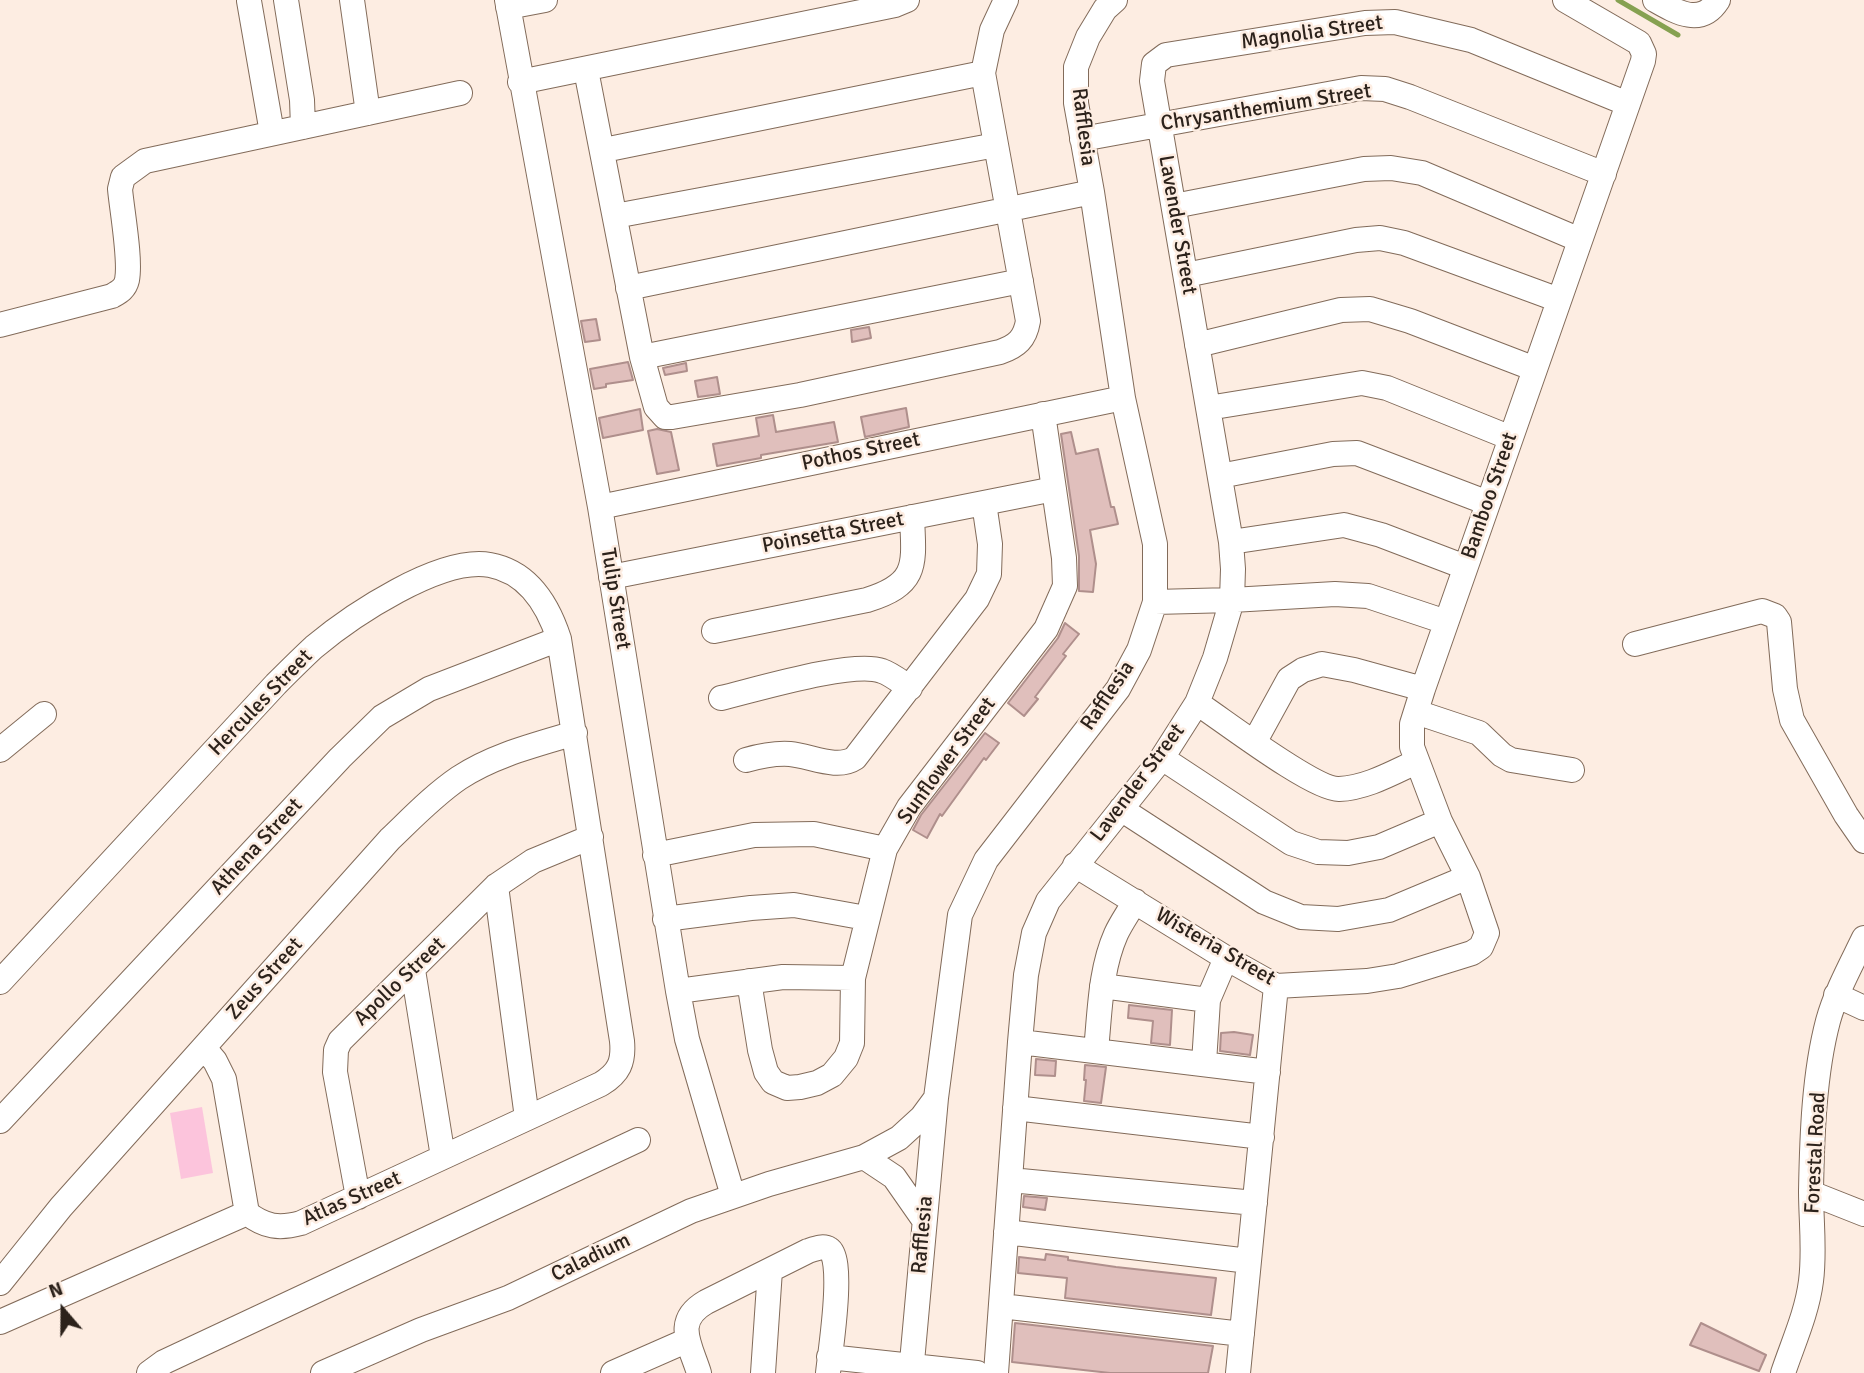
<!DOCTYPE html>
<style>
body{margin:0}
#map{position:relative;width:1864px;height:1373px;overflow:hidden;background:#fdede2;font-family:Signika,sans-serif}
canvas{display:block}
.north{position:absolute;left:28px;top:1275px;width:70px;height:70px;-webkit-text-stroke:5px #fdede2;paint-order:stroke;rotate:340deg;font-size:19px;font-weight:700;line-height:28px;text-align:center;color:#2c221b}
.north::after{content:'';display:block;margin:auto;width:24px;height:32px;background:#2c221b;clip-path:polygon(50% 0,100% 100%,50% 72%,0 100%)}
</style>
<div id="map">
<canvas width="1864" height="1373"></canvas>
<div class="north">N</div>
</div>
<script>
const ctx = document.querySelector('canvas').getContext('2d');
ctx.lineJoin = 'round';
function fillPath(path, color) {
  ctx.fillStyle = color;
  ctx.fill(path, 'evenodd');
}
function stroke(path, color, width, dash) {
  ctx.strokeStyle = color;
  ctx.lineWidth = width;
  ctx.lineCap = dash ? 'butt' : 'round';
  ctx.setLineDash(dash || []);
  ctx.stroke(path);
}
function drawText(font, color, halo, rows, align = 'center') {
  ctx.font = font + ' Signika,sans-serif';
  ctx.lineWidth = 5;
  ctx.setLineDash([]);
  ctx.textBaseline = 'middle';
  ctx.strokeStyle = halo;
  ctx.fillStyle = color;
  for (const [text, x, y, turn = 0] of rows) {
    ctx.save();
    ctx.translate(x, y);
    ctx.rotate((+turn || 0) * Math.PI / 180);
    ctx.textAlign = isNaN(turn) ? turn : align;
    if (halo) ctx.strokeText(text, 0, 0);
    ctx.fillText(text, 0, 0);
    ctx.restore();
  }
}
fillPath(new Path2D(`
 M202 1107 213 1173 181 1179 170 1113Z`), '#fcc4dc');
stroke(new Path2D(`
 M1618 0 1678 35`), '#86a151', 5);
const building = new Path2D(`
 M596 319 600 340 585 342 581 321Z
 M869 327 871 338 852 342 851 330Z
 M628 362 633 380 606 384V387L594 389 590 369Z
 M686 363 687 371 665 375 663 368Z
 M717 377 720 394 698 397 695 381Z
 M906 408 909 427 865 437 861 417Z
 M640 409 643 430 603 438 599 418Z
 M773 415 776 432 834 422 838 442 761 455V458L717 466 713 444 759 436 756 418Z
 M657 429 671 432 679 470 657 474 648 431Z
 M1071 432 1076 454 1098 449 1111 507H1114L1118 524 1090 530 1096 564 1093 592 1079 591V556L1061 434Z
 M1065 623 1079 634 1063 654 1066 656 1035 697 1038 699 1024 716 1008 703 1058 638Z
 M985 733 999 743 986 760 984 758 942 816 940 814 927 838 913 830 921 815Z
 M1129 1005 1172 1010 1170 1045 1151 1043 1153 1021 1128 1018Z
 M1234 1032 1253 1035 1250 1055 1220 1051 1221 1033Z
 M1036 1059 1056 1061 1055 1076 1035 1075Z
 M1085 1065 1106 1067 1101 1103 1084 1101 1086 1080H1084Z
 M1024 1196 1047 1198 1045 1210 1023 1207Z
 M1046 1254 1068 1257V1260L1116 1267 1216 1278 1211 1315 1065 1298 1067 1278 1018 1273 1019 1257 1045 1260Z
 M1015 1323 1213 1346 1208 1373H1110L1012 1362Z
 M1701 1323 1766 1355 1759 1371 1690 1345Z`);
fillPath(building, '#e0bfbc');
stroke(building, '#af8f8c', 2);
const minor = new Path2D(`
 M286 0 302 100 303 127
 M352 0 368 113
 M507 0 600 507 678 991 687 1039 733 1196
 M1655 0C1676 12 1701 27 1718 0
 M249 1 272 133
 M508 7 545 0
 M586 70 642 357 656 407 665 417H672L800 395 1000 352C1017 346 1025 339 1028 321L983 73 992 30 1006 0
 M520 82 895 5 907 0
 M1082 139 1361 88 1385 89 1410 97 1604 174
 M604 150 983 73
 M1174 206 1364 169 1391 168 1422 173 1580 240
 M615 216 996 145
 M1186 275 1356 240 1380 238 1404 243 1559 300
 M628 288 1092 192
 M0 325 112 296C119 292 125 289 127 280 131 260 122 211 120 189L123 177 145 161 460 93
 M1197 345 1341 310 1370 309 1410 321 1535 369
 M642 357 1021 281
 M1208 408 1362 383 1387 388 1511 438
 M1220 476 1333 454 1357 453 1488 503
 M600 507 1123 398
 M1231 542 1344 525 1381 535 1465 567
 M611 577 1054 489
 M1155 602 1232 600 1335 594 1368 596 1446 622
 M714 631 867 600C919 584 914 564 912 517
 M1635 644 1762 611 1775 616 1779 622 1785 689 1792 720 1846 815 1864 841
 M721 698C755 690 853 660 882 671 891 674 901 682 910 688
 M1197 703C1223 720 1314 790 1339 789 1366 788 1392 773 1416 762
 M1416 712 1479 733 1502 755 1511 760 1572 770
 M1255 741 1289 679 1303 670 1322 664 1354 670 1423 689
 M0 750 44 714
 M1162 758 1291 843 1318 852 1348 853 1379 847 1440 821
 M746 760C760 756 775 753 790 754 811 756 837 770 855 758L977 599 989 574 990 544 984 503
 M1121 809 1264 902 1301 917 1338 919 1389 910 1468 877
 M655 855 754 835 814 834 885 849
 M1075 865 1226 958 1276 986 1367 981 1398 976 1472 953 1481 947 1487 933 1468 877 1440 821 1412 747V724L1423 689 1643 61 1644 54 1639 43 1565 0
 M496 886 527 1118
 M665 919 751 908 794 905 866 918
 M413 970 443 1157
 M749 981 760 1050 766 1072 773 1082 787 1088 800 1087 817 1083 832 1075 846 1058 852 1043 853 978 885 849 909 807 1046 629 1065 586 1064 558 1043 414
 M0 982 276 684C288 672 301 659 314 647 351 616 440 556 490 565 528 572 548 605 559 639L622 1041C624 1062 619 1073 601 1084L301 1223C279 1229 265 1227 247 1213
 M1102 986 1208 1000
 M678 991 783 977 853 978
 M1836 995 1864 1008
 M1020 1042 1268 1072
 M204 1048 215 1061 224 1079 247 1213
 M1096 1050C1100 1012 1100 970 1116 934 1121 923 1129 912 1135 901
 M1204 1063 1208 1000 1226 958
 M1015 1108 1262 1137
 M0 1121 340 758 382 717 429 689 559 639
 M864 1157 894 1177 924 1220
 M1010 1180 1255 1203
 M1811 1193 1864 1214
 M358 1197 335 1072 336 1050 340 1041 496 886 533 861 591 837
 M1006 1232 1249 1261
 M0 1283 61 1207 390 839C412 818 434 795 459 778 494 755 535 745 575 733
 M1001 1306 1242 1334
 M0 1322 247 1213
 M829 1357 977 1373
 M149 1373 164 1362 638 1140
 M323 1373 421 1330 508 1298 691 1211 769 1184 864 1157 899 1138 922 1117 936 1098
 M613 1373 688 1340
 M699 1373C690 1344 673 1321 706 1302L808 1251C814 1249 823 1245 829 1249 845 1259 830 1353 828 1373
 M763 1373 770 1270
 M911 1373 936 1098 960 915 986 860 1118 689 1139 650 1155 602V544L1123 398 1092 192 1076 103V67L1088 37 1105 9 1115 0
 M996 1373 1020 1042 1026 975 1034 933 1048 901 1162 758 1197 703 1215 658 1232 600 1233 569 1231 542 1152 81 1154 64 1166 55 1365 23 1395 22 1471 40 1628 104
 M1238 1373 1276 986
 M1783 1373C1793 1343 1807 1313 1811 1281 1815 1251 1811 1221 1811 1191 1812 1136 1814 1074 1828 1021 1836 992 1851 965 1864 938`);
stroke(minor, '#826b5a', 26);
stroke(minor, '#fff', 24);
drawText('21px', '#2c221b', '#fdede2', [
 ["Magnolia Street",1312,33,-8],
 ["Chrysanthemium Street",1266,108,-9],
 ["Rafflesia",1083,127,83],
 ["Lavender Street",1177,225,80],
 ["Pothos Street",861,452,-12],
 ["Bamboo Street",1490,496,-71],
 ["Poinsetta Street",833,533,-11],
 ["Tulip Street",615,599,81],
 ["Rafflesia",1108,696,-56],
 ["Hercules Street",261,703,-46],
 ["Sunflower Street",947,761,-54],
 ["Lavender Street",1138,783,-53],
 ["Athena Street",257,847,-47],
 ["Wisteria Street",1215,947,30],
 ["Zeus Street",265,979,-48],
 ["Apollo Street",400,982,-44],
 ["Forestal Road",1816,1153,-87],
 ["Atlas Street",352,1199,-24],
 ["Rafflesia",923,1235,-85],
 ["Caladium",591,1258,-26]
]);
</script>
